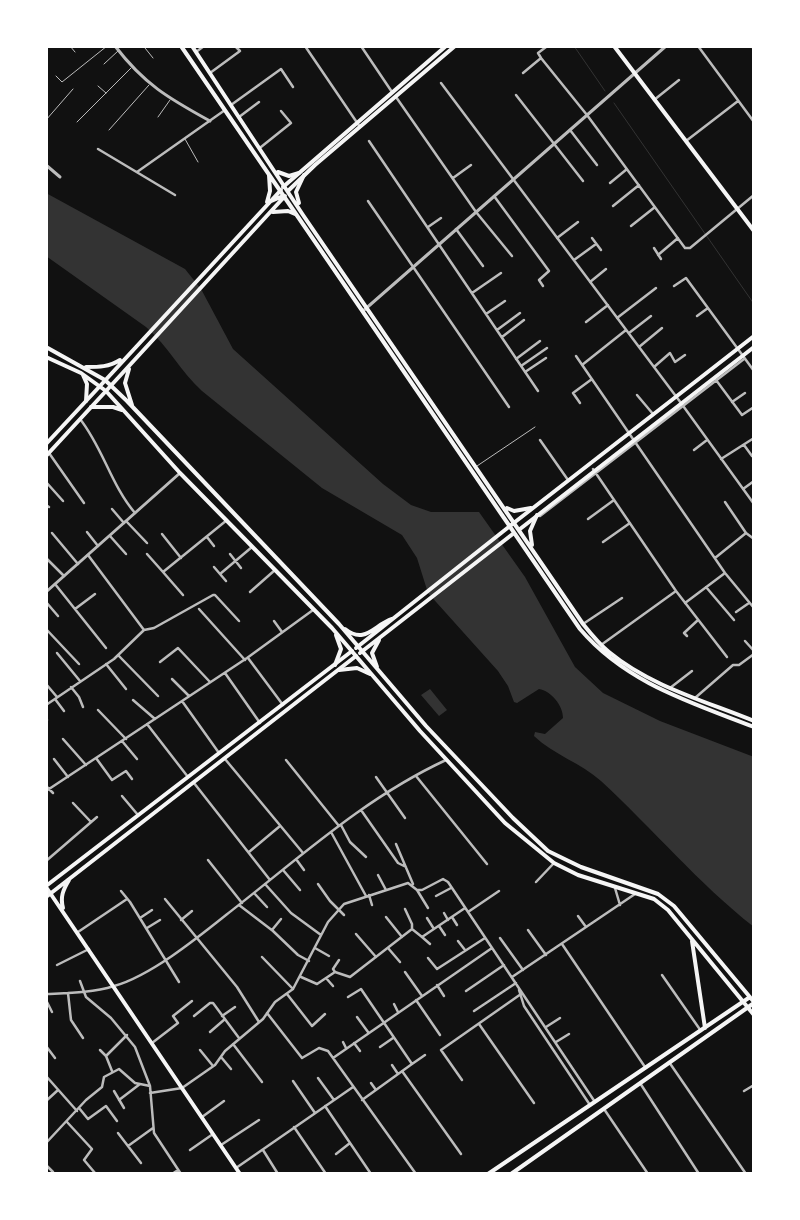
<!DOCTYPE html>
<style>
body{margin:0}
#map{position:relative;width:800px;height:1220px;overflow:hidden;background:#111;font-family:Commissioner,sans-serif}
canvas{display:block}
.frame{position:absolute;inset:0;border:48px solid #fff;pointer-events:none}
</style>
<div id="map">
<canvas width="800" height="1220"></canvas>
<div class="frame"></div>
</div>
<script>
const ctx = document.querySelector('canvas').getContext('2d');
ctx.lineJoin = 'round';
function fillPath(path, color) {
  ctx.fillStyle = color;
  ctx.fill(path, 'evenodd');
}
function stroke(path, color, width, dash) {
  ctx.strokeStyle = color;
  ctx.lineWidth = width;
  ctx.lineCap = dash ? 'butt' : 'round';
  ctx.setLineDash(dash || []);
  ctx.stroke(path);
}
fillPath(new Path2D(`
 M46 193 185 269 201 289 233 349 383 484 411 505 431 512H479L525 577 575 667 603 693 660 721 754 757V927C698 883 653 829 601 781 581 763 554 755 534 736L535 732 545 734 563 718C563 705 551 691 539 689L517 703 514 702 508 686 498 671 428 593 417 558 402 535 322 488 202 391C181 372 168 346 146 327L46 256Z
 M430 689 447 710 439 716 421 695Z`), '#333');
stroke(new Path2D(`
 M574 46 605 91
 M614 103 754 304`), '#333', 1);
stroke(new Path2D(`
 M70 46 75 52
 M147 46 145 48 153 58
 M104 64 118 51
 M56 76 62 82 107 46
 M98 86 106 93
 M158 117 170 100
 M46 120 73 89
 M77 122 131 68
 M109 130 149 85
 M185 139 198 162
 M477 466 535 427`), '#bcbcbc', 1);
stroke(new Path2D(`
 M305 46 360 127
 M361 46 392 92
 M698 46 754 122
 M546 47 538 53 541 58 587 115 685 248H690L754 195
 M753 48H754
 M196 52 204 46
 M210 73 240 51 236 47
 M523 73 541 58
 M441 83 681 403 754 504
 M516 95 583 181
 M396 97 476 212 512 256
 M654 100 679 80
 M231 105 281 69 293 87
 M239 117 259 102
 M570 130 597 165
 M369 141 538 391
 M686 141 738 101
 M261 147 291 123 281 111
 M98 149 175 195
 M137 172 225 110
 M453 178 471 165
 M610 183 627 169
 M494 196 549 271 539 280 543 286
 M368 201 509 407
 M613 206 639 185
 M631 226 655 207
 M428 227 441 218
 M456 229 483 266
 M557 238 578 222
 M592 238 601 250
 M654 248 661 259
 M658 255 678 238
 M574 260 596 244
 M590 282 606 269
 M674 286 686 278 754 371
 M472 293 501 273
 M486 314 505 301
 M697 316 708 308
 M617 318 656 288
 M586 322 608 305
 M497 330 520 313
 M629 333 651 316
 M502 337 524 320
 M639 347 662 328
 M576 356 725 573 754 608
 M516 359 540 341
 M582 365 626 330
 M521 366 547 348
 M654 367 670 353 675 362 685 355
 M525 372 546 358
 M716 380 742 415 754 407
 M637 395 653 414
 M732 402 745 393
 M580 403 573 393 592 379
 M80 419C103 448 111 485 135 513
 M540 440 568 480
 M744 445 752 456
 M694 450 707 440
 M49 453 84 503
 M721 459 754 438
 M593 469 676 591 727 657
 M46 482 63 501
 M743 489 754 481
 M725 502 746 533 754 539
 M46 505 49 507
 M112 509 124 523
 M537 515 540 516 744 359
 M588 519 614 500
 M126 521 147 543
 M87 532 98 546
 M52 533 78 564
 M162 534 181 558
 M110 536 126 554
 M207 537 214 546
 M603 542 630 523
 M147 554 163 572
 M230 554 241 568
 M88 555 144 630
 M46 558 64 576
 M715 558 746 533
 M214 567 226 581
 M220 574 252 547
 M55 584 106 648
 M706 587 734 620
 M250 592 275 570
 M183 595 163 572 227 520
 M46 602 58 616
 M685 603 725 573
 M75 609 95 594
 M199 609 245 660
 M736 612 749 603
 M274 621 282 632
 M583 624 622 598
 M46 629 79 664
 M687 636 684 633 698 620
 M745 641 754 651
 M601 645 676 591
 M57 653 80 681
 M118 655 158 696
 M248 658 283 705
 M160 662 178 648 210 682
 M106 664 126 689
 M225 673 260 723
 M172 679 189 696
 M46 684 57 697
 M71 687 79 697 83 707
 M670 688 692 671
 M695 698 733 665H739L754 654
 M55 699 64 711
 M133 700 155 719
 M182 701 219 753
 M46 705 114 659 144 630 154 628 213 595H215L239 621
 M98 710 126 739
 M46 720H47
 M147 724 188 777
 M63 739 86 765
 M122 741 137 759
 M96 758 112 780 126 771 132 779
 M54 759 68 777
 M225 759 303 853
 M286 760 339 826
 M416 776 487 864
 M376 777 405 818
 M194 783 270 880
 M46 786 53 793
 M46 791 247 658 313 610
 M122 796 138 815
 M73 803 91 822
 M361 810 398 863 406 867
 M341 825 350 842 366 857
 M331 832 366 896
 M396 844 413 884
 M249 852 280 826
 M296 859 304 870
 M208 860 242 903
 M46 861 97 817
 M283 870 300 890
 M378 875 386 890
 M536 882 554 863
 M265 884 291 913 321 935
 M318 884 330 901 344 915
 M615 888 620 905
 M417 890 428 908
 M121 891 130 902 179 982
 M254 893 267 907
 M369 895 372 905
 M436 896 451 888
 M165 899 237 987 259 1022
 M239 905 273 931 298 955 309 961
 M405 909 412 924V929
 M468 912 499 891
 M444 913 448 920
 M578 916 586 927
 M386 917 402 937
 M452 917 457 925
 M140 918 152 910
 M427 918 434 929
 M181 920 192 911
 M439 926 445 935
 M147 928 160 920
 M272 930 281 919
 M528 930 546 955
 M78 932 127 899
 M356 934 376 957
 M422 937 430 944
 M500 938 523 970
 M458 941 465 950
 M562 944 645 1067
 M315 948 329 956
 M388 948 400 962
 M262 957 293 989
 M428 958 437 969 485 938
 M57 965 89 949
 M335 972 333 969 339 960
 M405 972 422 996
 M662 975 701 1031
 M301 977 317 984 335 972 350 977 412 929 422 937 465 908
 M512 977 635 894
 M326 978 333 986
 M80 981 86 997 111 1018 135 1047 150 1086 154 1133 181 1174
 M437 985 444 996
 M519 990 524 1006 590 1105
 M466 991 504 965
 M68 993 71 1020 83 1038
 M46 994C69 993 92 993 114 986 150 976 196 939 226 915 297 860 364 798 446 760
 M287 994 312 1026 325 1014
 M348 997 361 989 412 1064 362 1100
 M46 1000 52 1012
 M416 1000 440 1035
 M394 1004 398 1012
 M474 1011 516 983
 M267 1013 302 1058 319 1048 328 1051 416 1174
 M194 1016 210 1003H213L239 1038
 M222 1016 235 1007
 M357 1017 368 1032
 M479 1024 534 1103
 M546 1027 560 1018
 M210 1032 225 1019
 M343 1042 346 1048
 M556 1042 569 1034
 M152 1043 178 1023 173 1016 192 1001
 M354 1043 360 1051
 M233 1044 262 1082
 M46 1046 55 1058
 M380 1047 393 1038
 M100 1050 106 1056 112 1071
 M200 1050 213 1066
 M106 1056 127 1035
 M221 1057 231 1069
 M333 1058 492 948
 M669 1062 746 1174
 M412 1064 425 1055
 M392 1065 398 1074
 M402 1071 461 1154
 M46 1076 77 1111
 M318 1078 334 1100
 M462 1080 441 1050 521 994
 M293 1081 315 1113
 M371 1083 376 1090
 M640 1083 699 1174
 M114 1091 124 1108
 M744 1091 754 1085
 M150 1093 182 1088 215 1065 225 1051 263 1019 275 1002 293 989 328 922 344 904 408 883 417 890H422L443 879 448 882 595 1102
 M119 1100 140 1084
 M46 1101 58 1090
 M325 1106 371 1174
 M79 1108 88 1119 106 1106 117 1121
 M604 1109 648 1174
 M202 1117 224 1101
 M67 1122 92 1149 84 1160 95 1173
 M294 1127 326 1174
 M118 1133 141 1163
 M46 1143 86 1100 102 1087 104 1077 119 1069 135 1083 150 1086
 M221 1145 259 1120
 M128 1146 153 1128
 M190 1150 213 1134
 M263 1150 278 1174
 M336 1154 350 1143
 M46 1165 53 1172
 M236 1168 353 1087
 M172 1174 178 1170`), '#bcbcbc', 2.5);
stroke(new Path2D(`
 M115 46C144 84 168 98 210 121
 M46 165 60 177
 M363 311 666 46
 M46 592 180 473`), '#bcbcbc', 3);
stroke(new Path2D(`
 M614 46 754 231
 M283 187 446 46
 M289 190 315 165 455 46
 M46 444 100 386
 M46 456 106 391
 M515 522 754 336
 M520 529 754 347
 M46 886 352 651
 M46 887 240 1174
 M46 897 356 656
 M63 908C60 897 63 890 69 880`), '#f5f5f5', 4);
stroke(new Path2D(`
 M181 46 580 629C626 683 690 702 754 727
 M192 46 303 215 583 624C591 634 599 644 609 652 650 686 705 701 754 721
 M278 172 289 176 299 173
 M267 202 270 191 269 175
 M269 202 283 196
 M299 203 296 192 304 175
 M273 212 288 211 295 214
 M46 347 105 380 127 401 339 624 426 726 513 818 548 851 581 867 658 894 674 906 754 1002
 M46 357 81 373 106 391 180 473 332 628 420 731 505 823 554 863 578 875 654 899 668 910 754 1015
 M86 367C99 367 109 367 120 360
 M129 369 125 383 132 405
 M83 375 87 384 86 401
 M100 386 281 190
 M106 391 285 196
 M91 407H113L122 410
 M507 508 514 511 531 508
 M532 545 530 531 537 515
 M345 629C365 645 374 625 392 619
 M356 648 515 522
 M360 653 514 533
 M335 665 341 649 336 635
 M377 667 372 653 379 640
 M339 670 357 668 370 674
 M692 941 705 1028
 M488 1174 750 997
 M511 1174 754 1003`), '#f5f5f5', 4);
</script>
